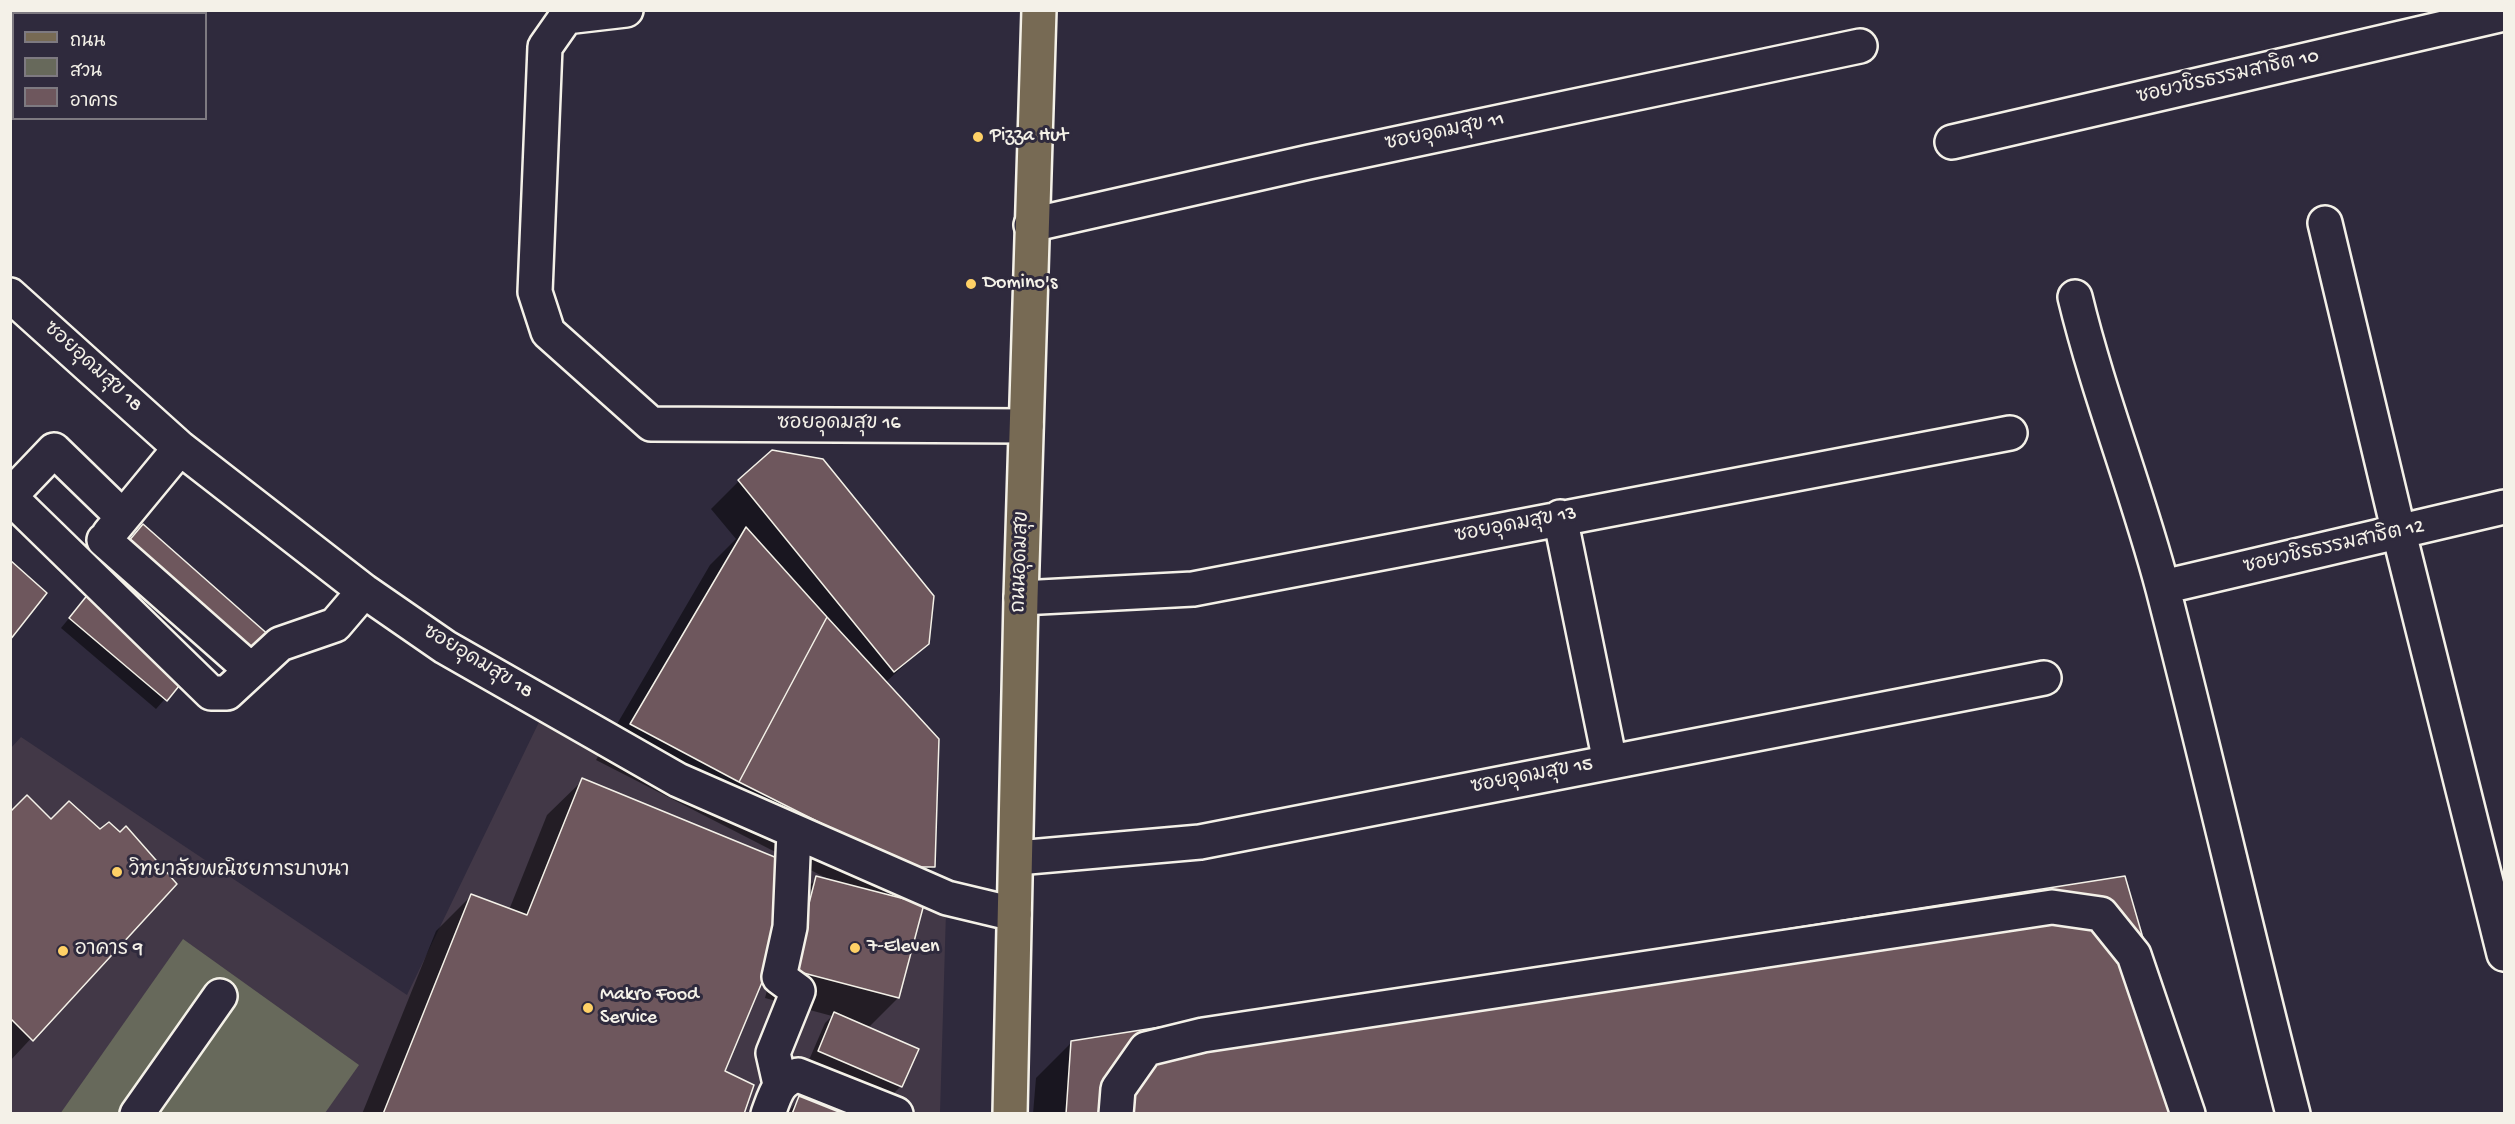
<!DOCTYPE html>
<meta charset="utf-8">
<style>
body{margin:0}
#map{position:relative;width:2515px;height:1124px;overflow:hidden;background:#2f2a3d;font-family:"Gochi Hand","Playpen Sans Thai",sans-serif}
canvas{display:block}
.frame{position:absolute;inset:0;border:12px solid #f4f1e8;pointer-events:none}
.legend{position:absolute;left:12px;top:12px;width:195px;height:108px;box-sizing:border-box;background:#2f2a3d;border:2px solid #7e7a81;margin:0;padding:8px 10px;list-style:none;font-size:18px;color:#f4f1e8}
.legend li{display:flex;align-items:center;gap:12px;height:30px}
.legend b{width:30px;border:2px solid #7e7a81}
</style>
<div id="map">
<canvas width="2515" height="1124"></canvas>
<div class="frame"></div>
<ul class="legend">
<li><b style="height:8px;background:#776a54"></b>ถนน</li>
<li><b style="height:16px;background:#67695b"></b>สวน</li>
<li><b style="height:16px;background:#6e575d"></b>อาคาร</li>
</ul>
</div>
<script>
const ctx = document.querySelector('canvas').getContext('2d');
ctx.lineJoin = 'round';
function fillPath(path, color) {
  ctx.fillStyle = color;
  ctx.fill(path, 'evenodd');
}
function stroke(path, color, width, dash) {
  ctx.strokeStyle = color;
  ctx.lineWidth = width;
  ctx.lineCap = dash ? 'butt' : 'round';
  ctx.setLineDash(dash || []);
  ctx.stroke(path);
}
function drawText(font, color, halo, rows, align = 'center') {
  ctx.font = font + ' "Gochi Hand","Playpen Sans Thai",sans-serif';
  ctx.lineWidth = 6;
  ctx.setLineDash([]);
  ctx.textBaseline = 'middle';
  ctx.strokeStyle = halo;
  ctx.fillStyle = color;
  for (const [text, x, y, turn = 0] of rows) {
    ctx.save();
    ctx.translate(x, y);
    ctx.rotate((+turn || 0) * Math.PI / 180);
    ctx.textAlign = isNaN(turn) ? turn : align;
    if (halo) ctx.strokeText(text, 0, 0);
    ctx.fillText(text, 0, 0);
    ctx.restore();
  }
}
fillPath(new Path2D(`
 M540 720 946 912 940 1113H11L10 749 21 737 407 995Z`), '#423847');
fillPath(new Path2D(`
 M183 939 359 1065 325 1113 60 1114Z`), '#67695b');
fillPath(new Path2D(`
 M739 481 928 643 885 683 934 866 900 900 898 998 870 1026 860 1025 901 1086 891 1096 809 1060 825 1023 832 1016 765 998 789 906 817 878 830 880 596 760 710 565 736 539 711 509Z
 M80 605 185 676 156 709 61 628Z
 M583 780 742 1114H362L436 931 471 896 509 910 547 815Z
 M10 814 100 831 175 884 10 1061Z
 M1072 1042 2192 1114H1033L1036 1078Z
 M800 1097 840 1114H787Z`), '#0007');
const building = new Path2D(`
 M772 450 823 459 934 596 929 644 894 672 738 480Z
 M143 524 271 637 250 661 123 548Z
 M746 527 827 617 739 782 630 724Z
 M10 560 47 593 10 640Z
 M89 593 187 676 167 701 69 618Z
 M827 617 939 739 935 867H908L739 782Z
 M582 778 777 858 778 944 725 1071 754 1085 744 1114H383L471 894 527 915Z
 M27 795 51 819 69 801 100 829 109 822 120 832 126 826 177 884 33 1041 10 1018V812Z
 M816 876 924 904 899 998 792 970Z
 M2125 876 2194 1114H1066L1071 1041Z
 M834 1012 919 1049 902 1087 818 1051Z
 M799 1096 844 1114H792Z`);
fillPath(building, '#6e575d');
stroke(building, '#f4f1e8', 1.5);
const minor = new Path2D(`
 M626 10 566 17 545 47 535 292 548 332 651 424 1026 426
 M1952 142 2504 14
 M2325 223 2399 533 2504 954
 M1031 225 1309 162 1860 46
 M10 295 180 448 364 591 445 647 678 780 947 898 1014 914
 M2075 297C2099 396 2137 490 2163 589 2208 763 2248 939 2293 1114
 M10 496 54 450 123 517
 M10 497 211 693H227L280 644 335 625 364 591
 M1560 517 1610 762
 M109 534 180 448
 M104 540 251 670
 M2163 587 2504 507
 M1021 598 1193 589 2010 433
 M1017 858 1200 842 2044 678
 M780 1084 773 1053 798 991 779 977 790 927 794 832
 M137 1114 220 996
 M768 1114C775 1095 778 1080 798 1075L896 1114
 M1116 1114 1118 1089 1146 1049 1203 1035 2052 907 2101 914 2134 955 2188 1114`);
const major = new Path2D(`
 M1010 1114 1021 598 1039 10`);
stroke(minor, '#f4f1e8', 38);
stroke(major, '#f4f1e8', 38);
stroke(minor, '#2f2a3d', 33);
stroke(major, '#776a54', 33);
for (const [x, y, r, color] of [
 [978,137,6,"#ffd166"],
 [971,284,6,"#ffd166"],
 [117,872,6,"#ffd166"],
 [855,948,6,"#ffd166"],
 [63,951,6,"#ffd166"],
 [588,1008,6,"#ffd166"]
]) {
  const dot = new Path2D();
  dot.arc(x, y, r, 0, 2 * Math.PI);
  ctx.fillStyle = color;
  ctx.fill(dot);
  stroke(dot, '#2f2a3d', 2);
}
drawText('20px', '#f4f1e8', '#2f2a3d', [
 ["ซอยวชิรธรรมสาธิต 10",2228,78,-13],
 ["ซอยอุดมสุข 11",1445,133,-12],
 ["ซอยอุดมสุข 18",92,368,42],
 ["ซอยอุดมสุข 16",839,425],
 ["ซอยอุดมสุข 13",1516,526,-11],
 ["ซอยวชิรธรรมสาธิต 12",2334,548,-13],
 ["ถนนอุดมสุข",1022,562,-88],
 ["ซอยอุดมสุข 18",477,663,31],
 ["ซอยอุดมสุข 15",1532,777,-11]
]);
drawText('20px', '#f4f1e8', '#2f2a3d', [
 ["Pizza Hut",990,137],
 ["Domino's",983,284],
 ["วิทยาลัยพณิชยการบางนา",129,872],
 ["7-Eleven",867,948],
 ["อาคาร 9",75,951],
 ["Makro Food",600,996],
 ["Service",600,1019]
], 'left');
</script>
